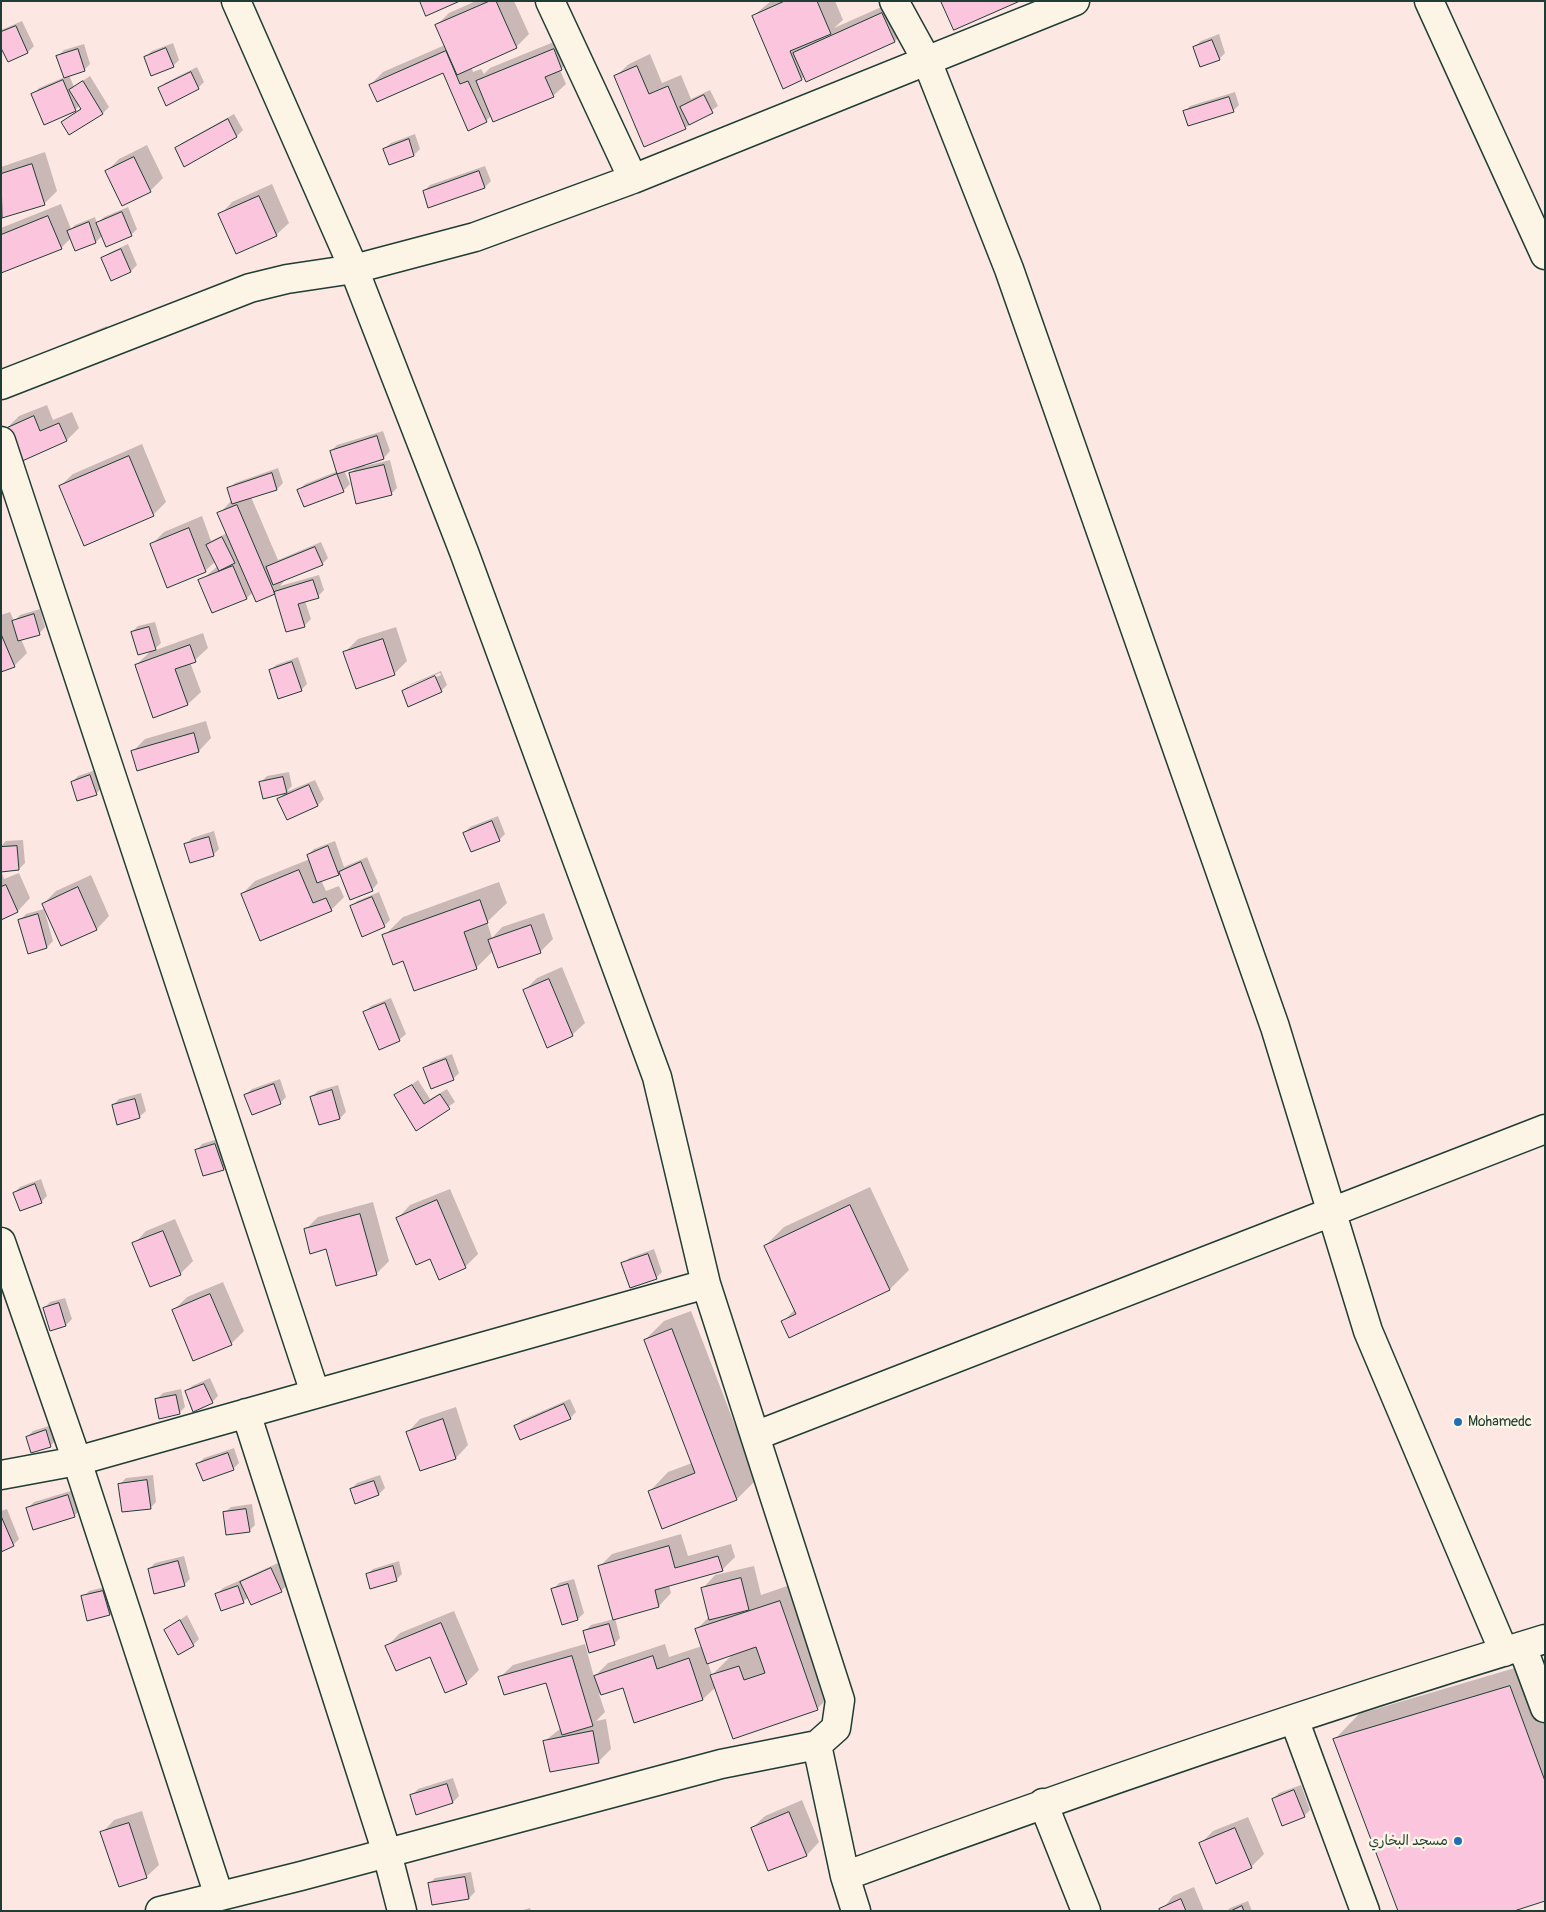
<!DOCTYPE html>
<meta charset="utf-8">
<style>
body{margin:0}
#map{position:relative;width:1546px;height:1912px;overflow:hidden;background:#fce7e3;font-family:Pangolin,sans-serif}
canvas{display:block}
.frame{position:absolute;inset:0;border:2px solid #1f3d34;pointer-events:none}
</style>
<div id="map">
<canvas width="1546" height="1912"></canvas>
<div class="frame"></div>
</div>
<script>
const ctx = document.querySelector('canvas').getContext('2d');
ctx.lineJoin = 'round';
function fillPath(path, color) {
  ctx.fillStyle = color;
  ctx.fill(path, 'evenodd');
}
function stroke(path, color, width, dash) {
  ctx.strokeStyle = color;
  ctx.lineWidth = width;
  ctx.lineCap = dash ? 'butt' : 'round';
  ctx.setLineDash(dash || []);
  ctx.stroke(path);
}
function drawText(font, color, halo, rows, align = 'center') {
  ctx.font = font + ' Pangolin,"Playpen Sans Arabic",sans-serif';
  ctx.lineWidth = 5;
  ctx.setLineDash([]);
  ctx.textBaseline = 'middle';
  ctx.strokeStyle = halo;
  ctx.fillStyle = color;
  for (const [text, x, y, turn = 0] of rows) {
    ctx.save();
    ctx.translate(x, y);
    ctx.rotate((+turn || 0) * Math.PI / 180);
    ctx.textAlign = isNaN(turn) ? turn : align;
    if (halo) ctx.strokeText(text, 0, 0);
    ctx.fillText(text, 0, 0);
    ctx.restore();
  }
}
fillPath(new Path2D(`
 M476 1H514L529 34 516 47 471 67 473 72 481 69 484 74 490 68 566 37 574 56 560 70 566 84 553 96 492 115 486 121 443 71 370 85 383 72 445 45 436 26 449 13Z
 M771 1H835L843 20 834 28 895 1 907 28 895 41 806 81 805 76 801 79 753 16Z
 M22 21 34 46 28 52 1 45V30Z
 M1219 34 1225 53 1219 59 1194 47 1201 41Z
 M173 43 179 60 173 66 145 57 152 51Z
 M84 44 90 64 84 70 69 75 74 87 90 76 109 107 103 113 63 122 81 108 80 105 75 110 33 94 39 88 65 77 58 56 64 50Z
 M650 54 662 83 681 75 691 99 710 90 718 106 685 128 616 76 629 64Z
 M197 67 204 82 198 88 159 89 165 83Z
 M1235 92 1239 105 1233 111 1184 112 1190 106Z
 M234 114 243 130 237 136 185 165 176 149 182 143Z
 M415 134 420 149 414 155 389 163 384 149 391 143Z
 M147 145 163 178 150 191 106 172 119 159Z
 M45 152 57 191 45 203 3 216 1 167Z
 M485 166 491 181 485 187 429 206 424 191 430 185Z
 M272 184 289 223 276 235 220 215 232 202Z
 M61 204 71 229 75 225 95 217 97 224 104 217 128 207 137 229 131 235H103L96 242 76 250 71 238 61 248 1 272V228Z
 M128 244 137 265 131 271 111 279 103 259 109 253Z
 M107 326 110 336 46 355 52 349Z
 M47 405 53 420 72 412 79 428 67 440 6 429 19 416Z
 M383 431 390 451 384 458 364 464 365 466 390 460 397 488 391 494 350 474 358 466 344 470 350 484 344 490 305 506 299 490 305 484 338 471 331 451 337 445Z
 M142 444 166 502 153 515 60 486 73 474Z
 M278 468 283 483 277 489 251 497 278 560 321 542 328 558 322 564 286 579 280 586 319 575 324 590 318 596 305 601 311 619 305 625 287 631 275 591 253 592 247 598 213 612 200 581 218 566 216 561 205 571 151 545 164 532 202 516 211 541 227 533 219 514 232 500 229 489 235 483Z
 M40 609 45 627 39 634 21 639 27 653 14 666 1 671V615L10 612 14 621 20 615Z
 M155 622 161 643 153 651 203 633 208 648 195 660 190 662 201 692 188 704 154 717 136 665 152 650 132 632 138 626Z
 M396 627 407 661 394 674 345 652 358 639Z
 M298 657 307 684 301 690 270 671 276 665Z
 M441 671 447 685 441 691H403L409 685ZM440 673 441 675 408 689V686Z
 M206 721 211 738 199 751 132 752 145 739Z
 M96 770 102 787 96 794 72 782 78 776Z
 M289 772 292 786 286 792 315 780 324 799 318 805 287 818 279 799 286 792 261 782 267 776Z
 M498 816 505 834 499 840 464 833 470 827Z
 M214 831 219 849 213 855 186 844 192 838Z
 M23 840 25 863 19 869 1 870 4 879 19 873 30 898 18 911 1 918V846L6 841Z
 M335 841 344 867 367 857 378 883 372 890 340 873 321 880 326 891 339 886 344 897 331 910 242 894 255 881 310 859 308 855 314 849Z
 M91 875 109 916 97 929 43 904 56 891Z
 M499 882 507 903 487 922 492 938 502 927 544 913 553 939 540 952 493 951 476 968 384 936 403 917Z
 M379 892 390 920 384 926 351 907 357 901Z
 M44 909 53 941 47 947 20 920 26 914Z
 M562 967 585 1023 572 1035 524 991 537 978Z
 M391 998 406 1034 399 1040 365 1012 371 1006Z
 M452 1054 459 1073 453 1079 425 1068 431 1062Z
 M280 1079 286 1097 280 1103 245 1095 252 1089Z
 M418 1080 430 1099 447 1089 455 1102 417 1129 396 1096Z
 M338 1085 346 1112 340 1118 311 1097 318 1091Z
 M141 1093 146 1111 139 1117 113 1105 119 1099Z
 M221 1138 229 1162 223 1168 196 1151 202 1144Z
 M41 1179 47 1196 41 1202 14 1193 20 1187Z
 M870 1187 909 1270 890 1289 790 1336 783 1322 795 1309 765 1246 784 1227Z
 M450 1189 478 1254 465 1267 431 1257 398 1218 410 1205Z
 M373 1202 389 1261 376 1274 327 1248 305 1230 318 1217Z
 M175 1219 193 1261 180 1274 134 1244 146 1231Z
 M654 1249 662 1272 656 1278 623 1264 629 1258Z
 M223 1282 244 1331 231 1344 174 1310 187 1297Z
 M65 1298 72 1319 66 1325 50 1330 44 1308 50 1302Z
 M691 1311 756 1480 737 1499 649 1492 668 1472 692 1463 645 1340 664 1321Z
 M210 1378 218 1396 212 1402 186 1392 192 1386Z
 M181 1389 185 1407 179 1413 157 1399 163 1393Z
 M570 1399 576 1412 570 1418 516 1426 522 1420Z
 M456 1407 468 1445 456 1458 420 1470 408 1432 420 1419Z
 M52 1425 57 1439 51 1445 32 1451 27 1437 33 1431Z
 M234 1448 239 1463 233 1469 198 1464 204 1458Z
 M153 1475 156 1502 150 1508 120 1484 126 1478Z
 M380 1475 385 1488 379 1494 351 1489 357 1483Z
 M74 1490 80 1510 74 1516 28 1508 34 1502Z
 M252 1504 255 1525 249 1531 224 1513 231 1507Z
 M7 1509 19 1539 13 1545 1 1550V1511Z
 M681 1534 688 1556 731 1544 735 1557 722 1570 669 1585 671 1593 659 1606 615 1618 620 1638 614 1644 585 1631 591 1625 614 1619 599 1567 612 1554Z
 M184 1556 190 1579 184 1585 149 1569 155 1563Z
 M399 1561 402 1574 396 1580 367 1575 373 1569Z
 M278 1563 287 1585 281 1591 248 1597 243 1602 217 1594 223 1588Z
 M754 1566 761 1595 799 1582 836 1690 817 1709 716 1687 703 1699 635 1722 623 1686 599 1694 605 1712 596 1721 606 1719 611 1749 598 1762 545 1741 561 1728 547 1681 500 1677 513 1665 585 1644 594 1677 608 1663 665 1644 669 1657 702 1646 696 1630 710 1616 703 1588 715 1575ZM733 1654 712 1675 708 1663Z
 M574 1579 584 1613 578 1619 553 1589 559 1583Z
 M109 1586 115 1608 109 1614 83 1597 89 1591Z
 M454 1611 479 1670 466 1683 430 1656 387 1646 400 1633Z
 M187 1615 199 1639 193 1645 166 1630Z
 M1535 1662 1545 1688V1900L1334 1740 1359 1714Z
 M453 1778 459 1796 453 1802 417 1813 412 1795 418 1789Z
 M1301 1785 1310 1810 1304 1816 1273 1799 1279 1793Z
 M802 1800 819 1842 807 1855 769 1870 752 1828 765 1816Z
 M142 1811 159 1865 146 1877 102 1833 114 1820Z
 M1248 1817 1264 1854 1251 1867 1200 1844 1213 1831Z
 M471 1872 475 1892 469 1898 429 1884 435 1878Z
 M1194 1887 1204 1911H1161L1173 1896Z
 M1248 1901 1252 1911H1227L1230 1908Z
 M530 1908 531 1911H520Z`), '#0003');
const building = new Path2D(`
 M420 1H460L426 16Z
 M490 1H496L517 48 457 75 435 25Z
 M785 1H817L831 34 790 51 802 80 783 89 752 16Z
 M941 1H1020L954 30Z
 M882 13 895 42 806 82 793 53Z
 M16 26 28 53 8 62 1 48V32Z
 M1212 40 1220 60 1200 67 1193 47Z
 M166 48 174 67 151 76 144 57Z
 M78 49 85 71 64 78 56 56Z
 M554 49 562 70 545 77 554 97 493 122 476 81Z
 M446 51 460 84 468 81 487 122 468 131 443 73 377 102 369 85Z
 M637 66 649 94 668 86 686 129 644 147 614 76Z
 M191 72 199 89 166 106 158 88Z
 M63 80 76 111 44 125 31 94Z
 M83 81 103 114 69 135 61 122 81 109 69 90Z
 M704 95 713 113 689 125 680 107Z
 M1229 97 1234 112 1188 126 1183 111Z
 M228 119 237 137 184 167 175 148Z
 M409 139 414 156 389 165 383 149Z
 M134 157 151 192 122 206 105 171Z
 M32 164 45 205 2 218 1 174Z
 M479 171 485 188 428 208 423 191Z
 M259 196 277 236 236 254 218 214Z
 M122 212 132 236 106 247 96 223Z
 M48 216 62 249 1 273V235Z
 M89 222 96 243 75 251 67 231Z
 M121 249 131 272 111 281 101 258Z
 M34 416 40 431 59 423 67 441 20 462 5 429Z
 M377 436 384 459 337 474 330 451Z
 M129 456 154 516 84 546 59 486Z
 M384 465 392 495 356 504 349 473Z
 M272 473 277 490 232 504 227 488Z
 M337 474 344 492 304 507 297 490Z
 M237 505 275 594 256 602 217 513Z
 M189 528 206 572 167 588 150 544Z
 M222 537 235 563 219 571 206 545Z
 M315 547 323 565 273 585 266 567Z
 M233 566 247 599 212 613 198 580Z
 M313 580 319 598 298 604 305 627 286 632 274 592Z
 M34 614 40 635 18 641 12 621Z
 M149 627 156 650 138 655 131 632Z
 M1 634 15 667 1 672Z
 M383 639 395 675 356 689 343 652Z
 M190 645 196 662 175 669 188 705 153 718 135 665Z
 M292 662 302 691 278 699 269 670Z
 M435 676 442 692 408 707 402 691Z
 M194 733 199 752 137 771 131 751Z
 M90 775 97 795 77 801 71 782Z
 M283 777 287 793 263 799 259 782Z
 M309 785 318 806 287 820 277 799Z
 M492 821 500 841 471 852 463 833Z
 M209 837 214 856 190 863 184 844Z
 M17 846 19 870 1 872V847Z
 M328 846 339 875 317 883 307 855Z
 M361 862 373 891 350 900 339 872Z
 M299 870 313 903 326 898 332 911 260 941 241 894Z
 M6 885 18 912 1 920V887Z
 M78 887 97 930 61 946 42 904Z
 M372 897 385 927 362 937 350 906Z
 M480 900 488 923 464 932 477 969 414 991 403 961 393 965 382 935Z
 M38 914 47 948 28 954 18 920Z
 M531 925 541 953 498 968 488 940Z
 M549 979 573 1036 547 1048 523 990Z
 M385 1003 400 1041 379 1050 363 1012Z
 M446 1059 454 1080 431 1089 423 1068Z
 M274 1084 281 1104 252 1115 244 1095Z
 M412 1085 424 1104 440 1094 450 1109 416 1131 394 1095Z
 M332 1090 340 1119 319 1125 310 1097Z
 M135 1099 140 1118 117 1125 112 1105Z
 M215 1144 224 1170 203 1176 195 1150Z
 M35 1184 42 1203 20 1211 13 1193Z
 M437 1200 466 1268 439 1280 430 1259 416 1265 396 1218Z
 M850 1205 890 1290 789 1338 781 1321 796 1314 764 1246Z
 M360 1214 377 1275 336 1286 326 1249 310 1254 304 1229Z
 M163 1231 181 1275 150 1287 132 1243Z
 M648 1254 657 1279 630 1288 621 1263Z
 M210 1294 232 1345 193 1361 172 1310Z
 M59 1303 66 1326 50 1331 43 1308Z
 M672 1329 737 1500 662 1529 648 1491 695 1473 644 1340Z
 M204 1384 213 1403 193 1412 185 1391Z
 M176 1395 180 1414 159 1419 155 1399Z
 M564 1404 571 1419 520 1440 514 1426Z
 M443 1419 456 1459 420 1471 406 1432Z
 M46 1430 51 1447 31 1453 26 1437Z
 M228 1453 234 1470 203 1481 196 1464Z
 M147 1480 151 1509 122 1512 118 1484Z
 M374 1481 379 1495 355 1504 350 1489Z
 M68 1495 75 1517 33 1530 26 1508Z
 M246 1509 250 1532 226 1535 223 1512Z
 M1 1516 14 1546 1 1552Z
 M669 1546 675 1568 718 1556 723 1571 655 1590 659 1607 613 1620 598 1566Z
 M178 1561 185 1586 154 1594 148 1569Z
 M393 1566 397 1581 370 1589 366 1574Z
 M271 1568 282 1592 251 1605 240 1582Z
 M741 1578 749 1610 709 1620 701 1588Z
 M568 1584 578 1620 562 1625 551 1589Z
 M238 1586 244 1603 221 1611 215 1594Z
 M103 1591 110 1615 87 1621 81 1596Z
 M780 1601 818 1710 733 1739 710 1675 739 1666 744 1680 765 1673 756 1647 707 1664 695 1629Z
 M180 1620 194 1646 178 1655 164 1630Z
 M441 1623 467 1684 445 1693 430 1657 396 1671 385 1646Z
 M609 1624 615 1645 589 1653 583 1631Z
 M572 1656 593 1726 562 1735 546 1683 504 1695 498 1677Z
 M653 1656 657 1669 689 1658 703 1700 634 1723 623 1688 601 1695 594 1676Z
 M1510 1686 1545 1781V1901L1514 1911H1398L1333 1739Z
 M593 1731 599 1763 550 1772 543 1741Z
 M447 1784 453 1803 416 1815 410 1795Z
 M1294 1790 1305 1817 1282 1826 1272 1799Z
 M789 1812 807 1856 768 1871 751 1828Z
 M129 1823 147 1878 119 1887 100 1832Z
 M1235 1828 1252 1868 1216 1884 1199 1843Z
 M465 1877 469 1899 432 1905 428 1883Z
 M1181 1899 1186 1911H1160L1159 1909Z
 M1242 1906 1244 1911H1231Z`);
fillPath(building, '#fbc5de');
stroke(building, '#1f3d34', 1);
const minor = new Path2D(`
 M550 1 633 179
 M894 1 927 61 1009 269 1275 1027 1368 1331 1504 1652
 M1429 1 1545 255
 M1 385 250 288 287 279 354 269 475 237 633 179 1075 1
 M1 441 315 1393
 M1 1242 77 1461 219 1896
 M246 1413 387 1853 402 1911
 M755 1436 1545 1129
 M1 1475 77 1461 706 1284
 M1522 1646 1545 1708
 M1294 1719 1365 1911
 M817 1745 845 1876 856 1911
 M1043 1803 1086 1911
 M845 1876C1076 1791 1309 1711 1545 1639
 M160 1911 301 1876 721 1764 817 1745 836 1728 840 1700 706 1284 657 1077 464 552 354 269 236 1`);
stroke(minor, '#1f3d34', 31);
stroke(minor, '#fcf5e5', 28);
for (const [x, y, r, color] of [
 [1458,1422,5,"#1f6fb2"],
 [1458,1841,5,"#1f6fb2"]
]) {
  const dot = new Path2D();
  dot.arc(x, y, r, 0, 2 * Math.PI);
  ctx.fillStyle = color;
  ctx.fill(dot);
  stroke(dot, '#fcf5e5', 2);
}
drawText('14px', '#1f3d34', '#fcf5e5', [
 ["Mohamedc",1468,1422],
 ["مسجد البخاري",1448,1841,"right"]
], 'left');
</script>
